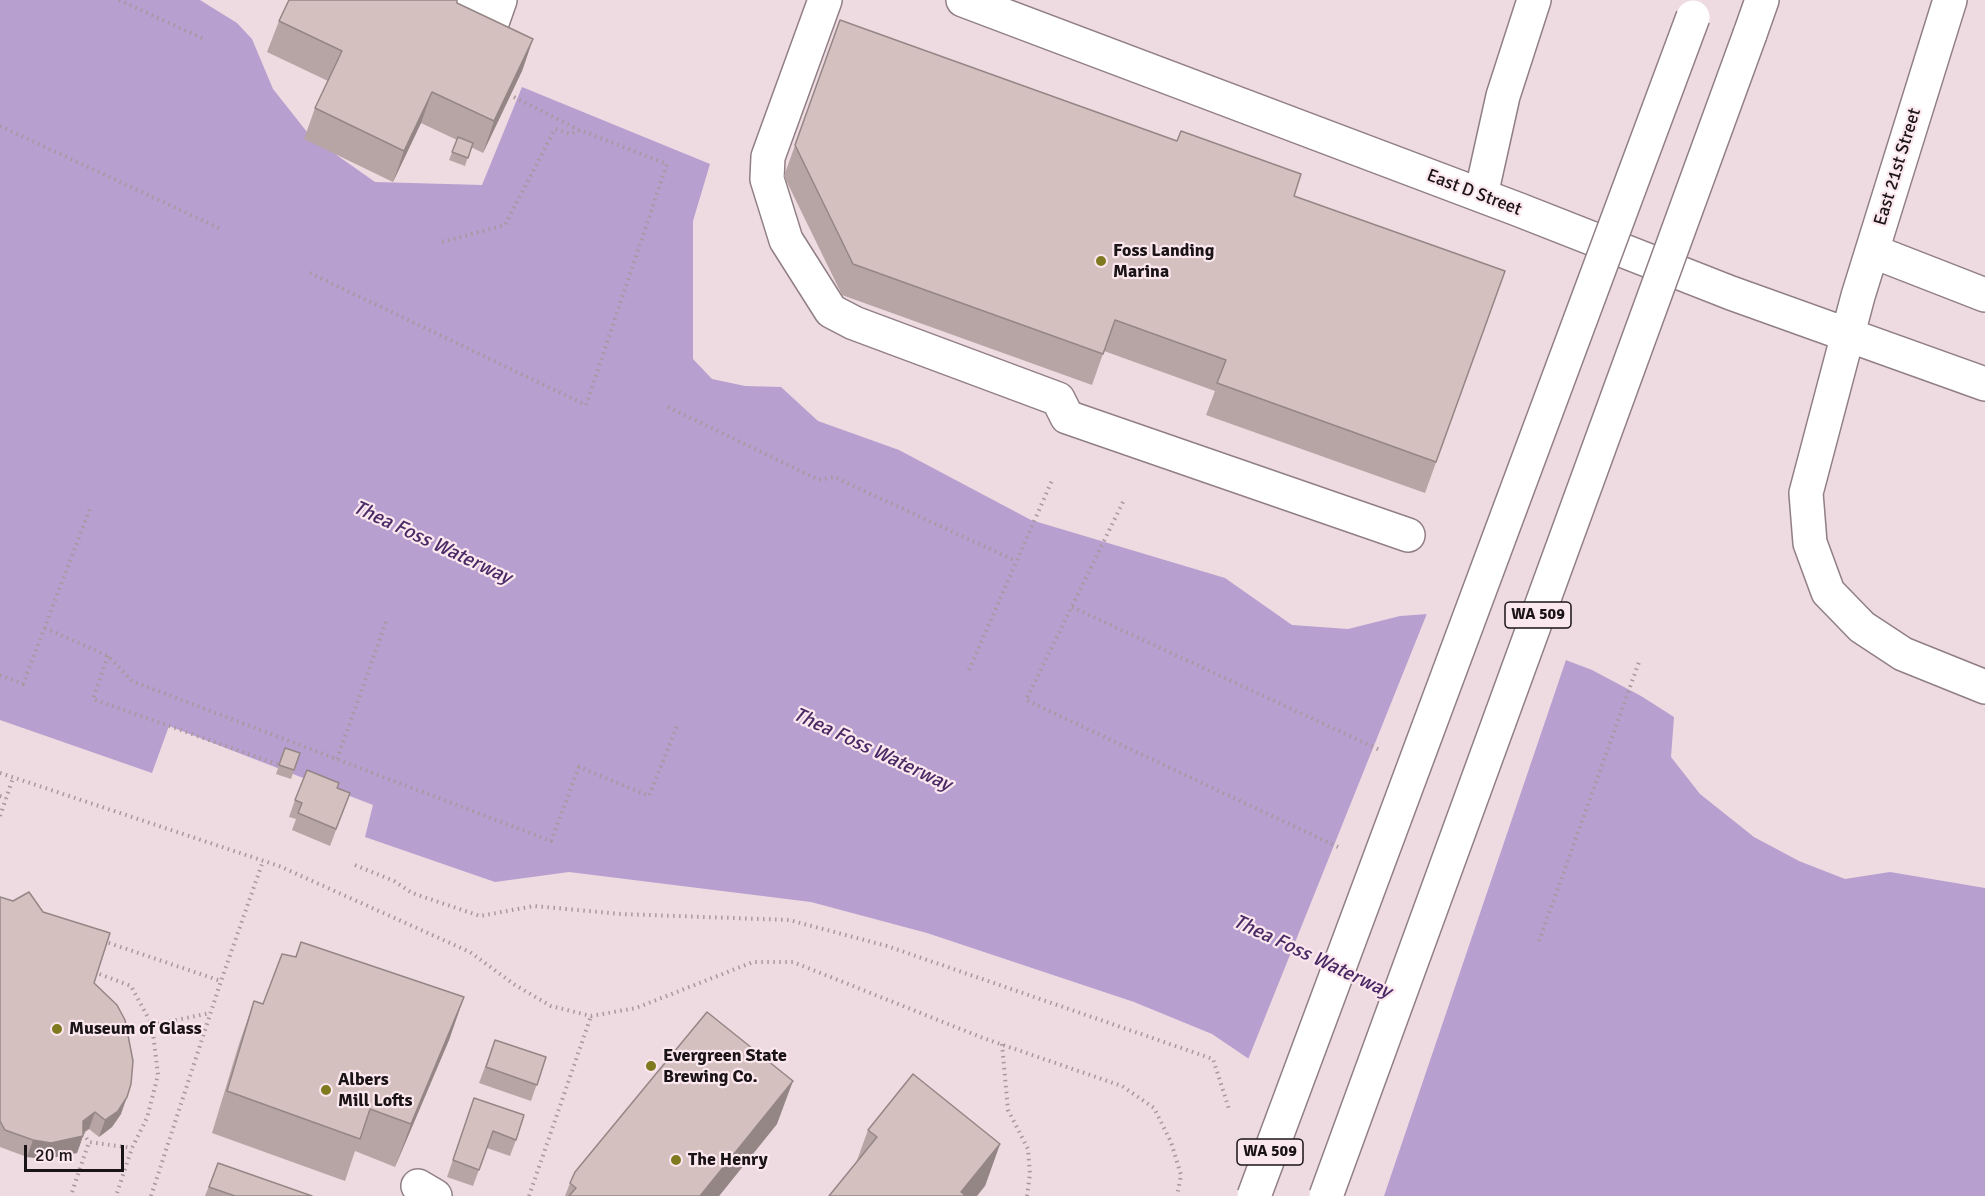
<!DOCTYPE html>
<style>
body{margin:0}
#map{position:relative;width:1985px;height:1196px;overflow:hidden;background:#eedae1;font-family:Signika,sans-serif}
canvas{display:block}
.scale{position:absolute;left:24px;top:1145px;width:100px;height:27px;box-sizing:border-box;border:3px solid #1b1416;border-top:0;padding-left:8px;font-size:18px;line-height:21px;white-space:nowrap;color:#1b1416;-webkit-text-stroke:4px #fbe7ee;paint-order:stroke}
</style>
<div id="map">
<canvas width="1985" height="1196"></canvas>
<div class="scale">20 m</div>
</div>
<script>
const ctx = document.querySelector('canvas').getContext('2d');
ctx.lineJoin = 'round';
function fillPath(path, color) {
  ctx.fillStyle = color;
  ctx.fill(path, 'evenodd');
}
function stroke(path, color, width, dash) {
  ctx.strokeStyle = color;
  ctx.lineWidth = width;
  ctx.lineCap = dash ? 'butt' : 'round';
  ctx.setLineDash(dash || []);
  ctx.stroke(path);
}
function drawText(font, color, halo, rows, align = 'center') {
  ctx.font = font + ' Signika,sans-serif';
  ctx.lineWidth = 4.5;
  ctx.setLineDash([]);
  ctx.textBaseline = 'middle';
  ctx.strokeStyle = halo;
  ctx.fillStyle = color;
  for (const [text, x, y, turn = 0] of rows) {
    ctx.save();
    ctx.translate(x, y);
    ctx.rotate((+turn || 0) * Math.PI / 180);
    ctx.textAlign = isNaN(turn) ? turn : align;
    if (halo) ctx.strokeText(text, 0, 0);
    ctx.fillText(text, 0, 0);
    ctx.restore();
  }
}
fillPath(new Path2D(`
 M0 0H200L237 23 252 39 273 89 311 137 375 182 482 185 522 87 710 164 693 221V359L712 379 745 386 781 387 818 421 899 450 1031 520 1225 578 1292 625 1348 629 1400 616 1442 613 1592 670 1641 696 1674 717 1671 757 1700 794 1754 837 1799 861 1845 879 1890 872 1985 888V1196H1294L1291 1153 1249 1059 1212 1034 1134 1002 927 933 811 902 569 872 495 882 365 837 373 805 169 726 152 773 0 720Z`), '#b79fcf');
fillPath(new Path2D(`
 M1442 610 1567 657 1384 1196H1291L1288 1154 1247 1062 1428 611Z`), '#eedae1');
const minor = new Path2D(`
 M470 0 496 11
 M825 0 768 157 767 179 786 240 831 311 854 323 1058 399 1067 417 1408 535
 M963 0 1517 209 1731 293 1985 384
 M1950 0 1858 296 1806 493 1810 543 1828 592 1862 627 1903 654 1985 687
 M461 26 487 37 500 0
 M1481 195 1503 96 1534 0
 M1872 251 1985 295
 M418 1186 435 1196`);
const highway = new Path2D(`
 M1750 34 1762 0`);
stroke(minor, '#917f86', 36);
stroke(highway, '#917f86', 36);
stroke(new Path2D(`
 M119 0 204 39
 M514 97 579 130
 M0 126 221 229
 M310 273 586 405 667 164 580 130 571 134 555 129 505 225 442 242
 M668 407 819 480 834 477 1016 561
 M1123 502 1026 700 1338 847
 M1072 607 1380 750
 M45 628 108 656 132 681 551 841 579 767 649 796 677 726
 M108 656 93 699 282 766
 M969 670 1053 478
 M0 675 23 684 91 506
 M337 759 387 619
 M0 773 279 866 470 952 515 985 551 1006 591 1016 636 1008 753 962H793L983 1038 1122 1086 1154 1108 1171 1142 1181 1175 1177 1196
 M0 796 6 798
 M0 816 13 778
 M355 865 394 881 412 893 480 916 534 906 621 914 789 920 887 946 1213 1059 1229 1109
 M103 941 221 981
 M1539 941 1639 662
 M94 972 131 986 152 1025 158 1075 147 1118 132 1148 116 1196
 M152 1025 210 1013
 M1002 1044 1008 1110 1028 1149 1030 1174 1027 1196
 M83 1133 89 1142
 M72 1192 89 1142 132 1148
 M151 1196 221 981 263 861
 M529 1196 591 1016`), '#a8989e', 4, [1.5, 4.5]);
stroke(minor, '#fff', 33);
stroke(highway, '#fff', 33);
const highwayBridge = new Path2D(`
 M1254 1196 1693 17
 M1326 1196 1750 34`);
stroke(highwayBridge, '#917f86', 36, []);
stroke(highwayBridge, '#fff', 33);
fillPath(new Path2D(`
 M457 3 533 39 522 71 483 153 471 147 465 166 449 160 457 140 421 123 393 182 304 139 315 108 328 81 267 52 279 21Z
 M840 20 1294 196 1505 271 1425 493 1206 415 1215 391 1104 351 1092 385 842 295 784 176Z
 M285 748 300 753 291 779 276 774Z
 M337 788 350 793 330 846 292 830 296 819 289 817 295 800Z
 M0 897 94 983 121 1114 112 1127 99 1137 89 1129 83 1133V1136L77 1153 45 1159 27 1157 0 1147Z
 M301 942 464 997 449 1040 395 1167 355 1151 345 1181 212 1133 239 1044 254 1001 263 1004 295 957Z
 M495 1040 546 1057 531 1101 479 1083Z
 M474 1098 516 1140 510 1156 487 1148 473 1186 447 1177Z
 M777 1124 719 1196H565L570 1183Z
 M868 1130 1000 1144 985 1186 856 1163Z
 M218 1163 312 1196H205Z`), '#b7a5a5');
fillPath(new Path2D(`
 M533 39 522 71 483 153 494 121Z
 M432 92 421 123 393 182 404 151Z
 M464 997 449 1040 395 1167 411 1124Z
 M793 1081 777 1124 719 1196H700Z
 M127 1097 121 1114 112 1127 99 1137 105 1120Z
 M95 1112 89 1129 76 1138 83 1121Z
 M83 1136 77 1153 45 1159 27 1157 33 1140Z
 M1000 1144 985 1186 977 1196H960L961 1192Z`), '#958686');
const building = new Path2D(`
 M289 0H457V3L533 39 494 121 432 92 404 151 315 108 342 51 279 21Z
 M840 20 1177 141 1181 131 1301 174 1294 196 1505 271 1436 462 1217 383 1226 360 1115 320 1103 354 853 264 795 145Z
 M458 137 473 143 468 158 452 152Z
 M285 748 300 753 294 770 279 765Z
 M307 770 339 783 337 788 350 793 336 829 298 813 302 803 295 800Z
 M29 892 43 912 110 933 94 983 117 1005 125 1020 133 1061 131 1084 127 1097 118 1111 105 1120 95 1112 83 1121V1136L51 1143 33 1140 5 1130 0 1121V897L13 901Z
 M301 942 464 997 411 1124 370 1109 360 1139 227 1091 254 1001 263 1004 282 954 296 957Z
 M707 1012 793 1081 700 1196H569L576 1188 570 1183 575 1172Z
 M495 1040 546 1057 537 1085 486 1067Z
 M913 1074 1000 1144 961 1192 966 1196H829L877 1137 868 1130Z
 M474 1098 524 1115 516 1140 493 1131 479 1170 453 1160Z
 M218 1163 312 1196H235L209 1187Z`);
fillPath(building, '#d5c0c0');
stroke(building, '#958686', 1.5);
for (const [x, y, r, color] of [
 [1101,261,6,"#7f7a20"],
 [57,1029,6,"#7f7a20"],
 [651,1066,6,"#7f7a20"],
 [326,1090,6,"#7f7a20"],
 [676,1160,6,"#7f7a20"]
]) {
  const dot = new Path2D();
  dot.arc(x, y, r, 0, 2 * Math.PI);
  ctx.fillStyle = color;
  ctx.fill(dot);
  stroke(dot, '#fbe7ee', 2);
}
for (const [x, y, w] of [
 [1538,615,66],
 [1270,1152,66]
]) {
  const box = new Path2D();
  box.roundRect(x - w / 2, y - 13, w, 26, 4.5);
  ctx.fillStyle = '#fbe7ee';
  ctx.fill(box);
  stroke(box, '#1b1416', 1.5);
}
drawText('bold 16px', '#1b1416', null, [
 ["WA 509",1538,615],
 ["WA 509",1270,1152]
]);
drawText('18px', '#1b1416', '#fbe7ee', [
 ["East 21st Street",1898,167,-73],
 ["East D Street",1474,193,21]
]);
drawText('bold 18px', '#1b1416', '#fbe7ee', [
 ["Foss Landing",1113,251],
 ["Marina",1113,272],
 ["Museum of Glass",69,1029],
 ["Evergreen State",663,1056],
 ["Brewing Co.",663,1077],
 ["Albers",338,1080],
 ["Mill Lofts",338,1101],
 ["The Henry",688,1160]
], 'left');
drawText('italic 20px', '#492964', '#fbe7ee', [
 ["Thea Foss Waterway",432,543,25],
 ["Thea Foss Waterway",872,750,25],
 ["Thea Foss Waterway",1312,957,25]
]);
</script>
